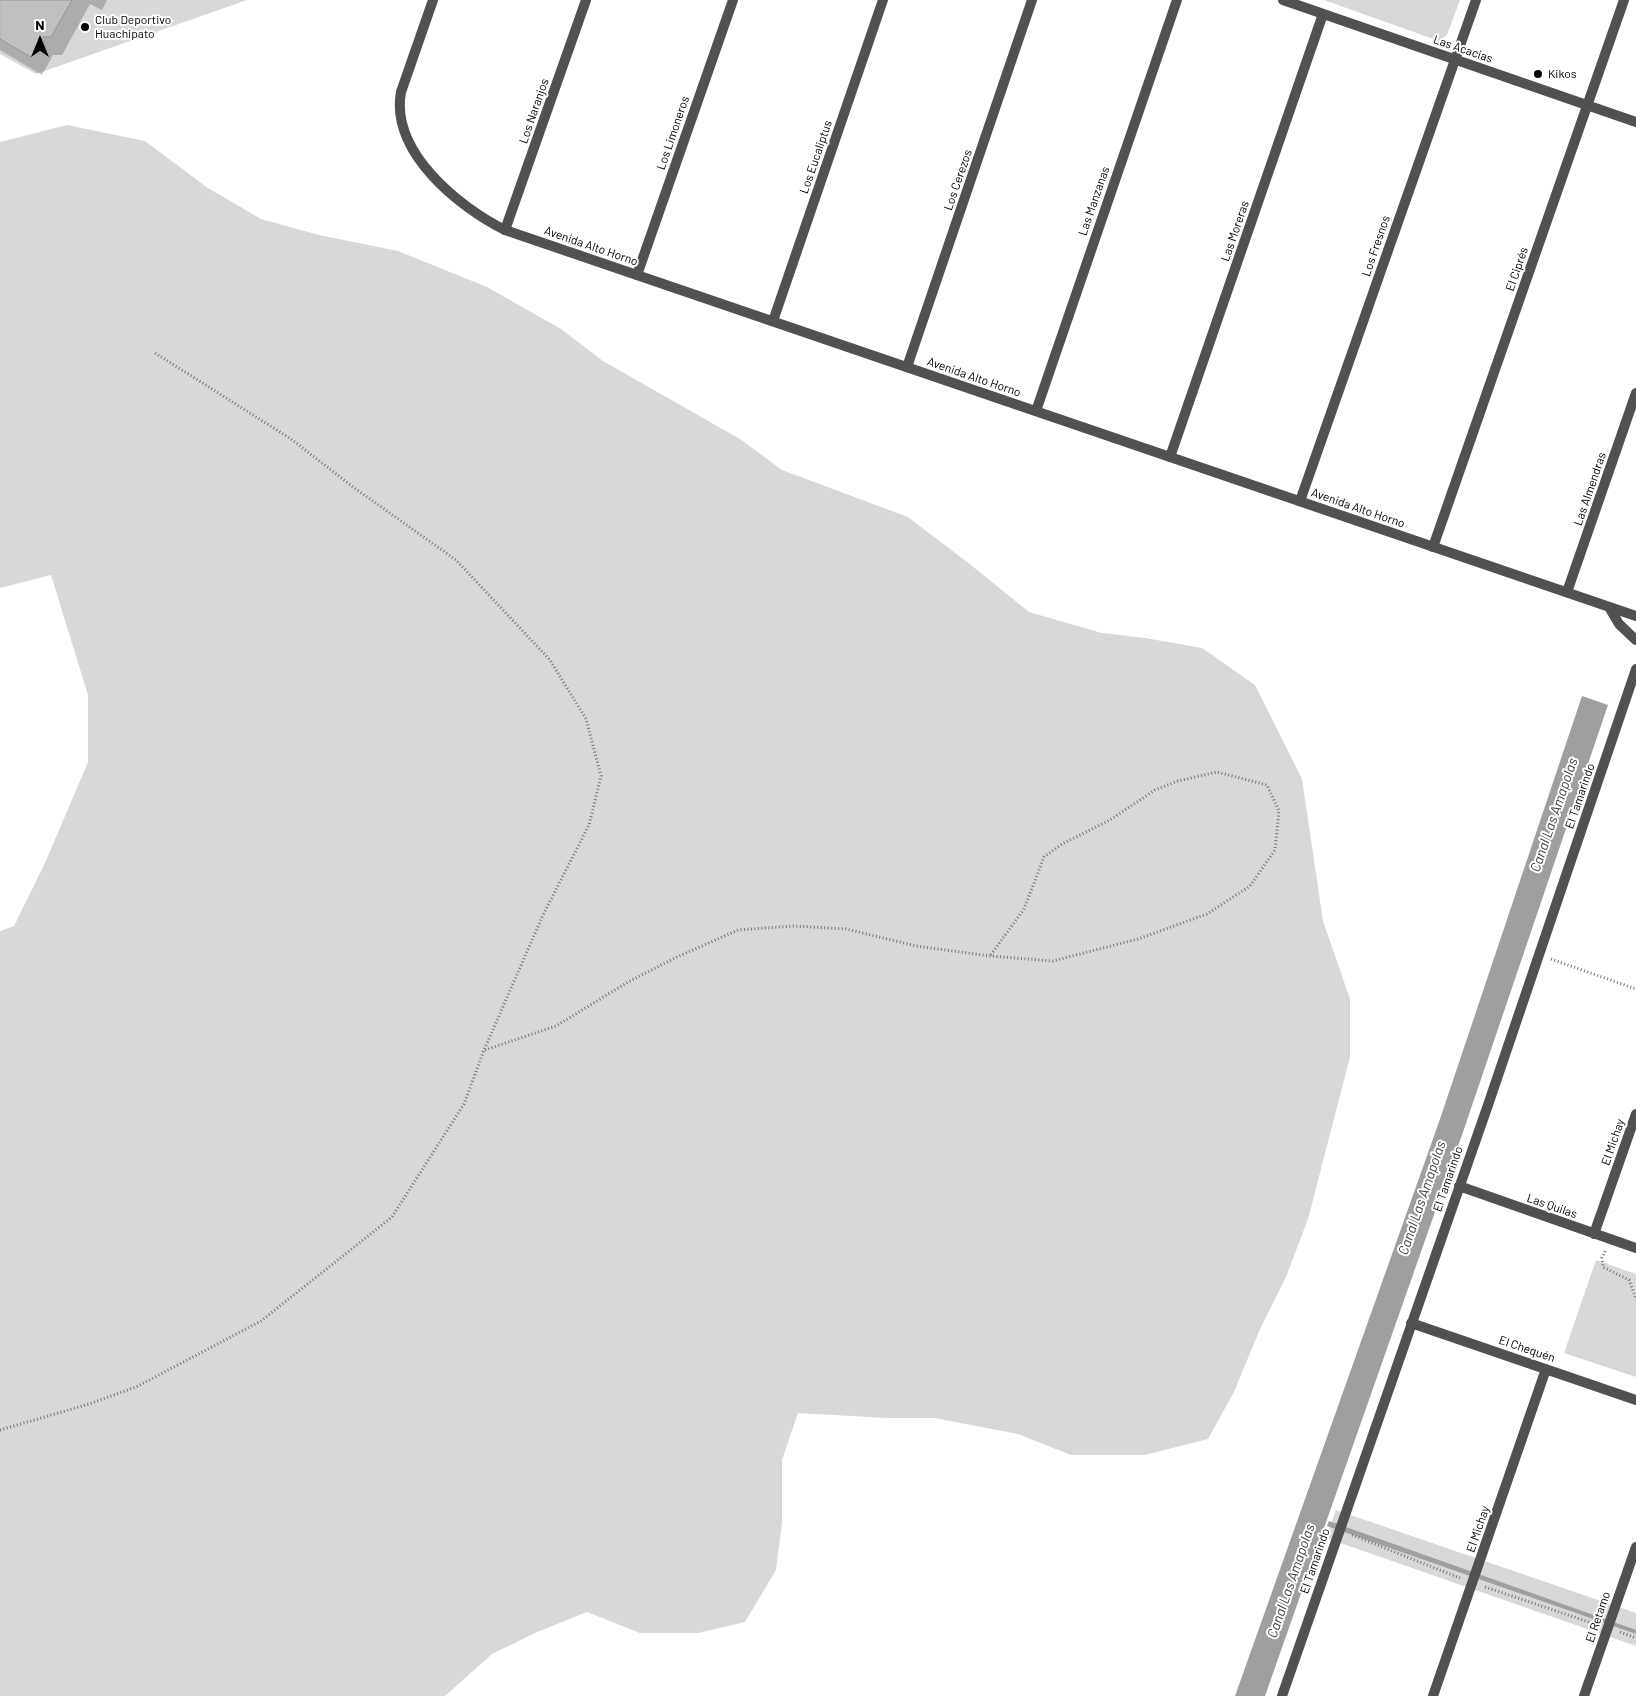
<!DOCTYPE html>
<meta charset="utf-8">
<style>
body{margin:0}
#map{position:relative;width:1636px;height:1696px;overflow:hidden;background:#fff;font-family:Barlow,sans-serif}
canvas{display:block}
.north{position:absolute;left:15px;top:15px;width:50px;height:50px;-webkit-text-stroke:4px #fff;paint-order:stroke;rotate:0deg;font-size:14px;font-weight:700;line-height:20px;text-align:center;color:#000}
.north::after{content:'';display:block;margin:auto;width:18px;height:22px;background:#000;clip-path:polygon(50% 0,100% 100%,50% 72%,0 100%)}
</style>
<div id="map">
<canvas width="1636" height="1696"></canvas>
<div class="north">N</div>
</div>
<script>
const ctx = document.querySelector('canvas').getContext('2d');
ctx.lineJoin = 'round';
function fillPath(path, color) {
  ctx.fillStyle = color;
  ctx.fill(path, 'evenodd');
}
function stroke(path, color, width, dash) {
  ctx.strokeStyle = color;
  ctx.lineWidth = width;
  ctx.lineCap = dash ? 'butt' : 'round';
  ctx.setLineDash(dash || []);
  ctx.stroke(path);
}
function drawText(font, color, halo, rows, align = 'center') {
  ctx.font = font + ' Barlow,sans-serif';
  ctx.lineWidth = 4;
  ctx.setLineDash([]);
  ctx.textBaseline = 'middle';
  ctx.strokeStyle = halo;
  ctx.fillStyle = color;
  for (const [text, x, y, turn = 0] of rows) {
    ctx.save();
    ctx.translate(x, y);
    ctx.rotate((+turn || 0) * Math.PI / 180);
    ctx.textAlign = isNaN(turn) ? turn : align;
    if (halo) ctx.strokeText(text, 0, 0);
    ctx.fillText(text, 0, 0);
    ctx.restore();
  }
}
fillPath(new Path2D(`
 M0 0H247L36 74 0 54Z
 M1324 0H1460L1447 35 1439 41Z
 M67 125 145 141 208 188 261 219 319 235 398 251 487 287 561 329 603 361 740 439 782 470 908 517 971 565 1029 612 1102 633 1145 638 1202 648 1255 685 1302 779 1323 921 1350 999V1057L1308 1219 1286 1277 1260 1329 1234 1392 1208 1439 1145 1455H1071L1018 1434 934 1418H887L798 1413 782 1460V1523L776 1570 745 1622 698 1633H640L587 1612 535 1633 492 1654 445 1696H0V931L14 926 45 863 88 762V695L51 575 0 588V142Z
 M1596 1260 1636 1274V1377L1564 1353Z
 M1336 1510 1636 1613V1646L1326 1538Z`), '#d8d8d8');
fillPath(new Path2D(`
 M1582 696 1608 705 1462 1135 1265 1696H1235L1439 1122Z
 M1329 1521 1636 1630V1634L1327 1526Z`), '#9f9f9f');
fillPath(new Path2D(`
 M0 0H107L102 10 90 4 62 55H53L42 75 0 50Z`), '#0003');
const building = new Path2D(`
 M0 0H72L51 37H43L31 57 0 39Z`);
fillPath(building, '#c0c0c0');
stroke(building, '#959595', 1);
stroke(new Path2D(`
 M1551 959 1636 989
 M485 1050 556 1026 628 982 677 957 738 930 794 926 846 929 916 946 990 956 1053 961 1138 939 1207 914 1250 886 1275 850 1279 811 1267 785 1217 772 1178 781 1155 790 1110 820 1062 844 1044 857 1024 909 990 956
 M1605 1251 1602 1258 1603 1267 1629 1280 1636 1299
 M0 1430 89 1404 136 1387 261 1321 392 1217 464 1104 484 1050 543 915 589 825 601 776 586 719 550 660 456 560 353 487 291 439 155 353
 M1352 1535 1460 1578
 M1485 1587 1595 1624
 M1620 1632 1636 1638`), '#737373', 3, [1, 2.5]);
stroke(new Path2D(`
 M1283 0 1636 122
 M505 230 586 0
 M637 275 733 0
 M773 321 883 0
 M907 367 1032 0
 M1036 411 1177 0
 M1170 457 1323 14
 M1300 501 1476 0
 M1433 547 1624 0
 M1567 592 1636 393
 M1459 1186 1636 1248
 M1594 1234 1636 1114
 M1411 1323 1636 1400
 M1282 1696 1488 1105 1636 669
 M1433 1696 1546 1369
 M1584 1696 1636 1547`), '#515151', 10);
stroke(new Path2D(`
 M433 0 401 92C390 152 459 207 505 230L1636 616
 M1609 607 1619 624 1636 640`), '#515151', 10);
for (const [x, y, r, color] of [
 [85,27,5,"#000"],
 [1538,74,5,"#000"]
]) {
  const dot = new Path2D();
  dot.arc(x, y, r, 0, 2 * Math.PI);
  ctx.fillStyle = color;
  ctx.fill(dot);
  stroke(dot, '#fff', 2);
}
drawText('12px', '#000', '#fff', [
 ["Club Deportivo",95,20],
 ["Huachipato",95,34],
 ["Kikos",1548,74]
], 'left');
drawText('12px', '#000', '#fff', [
 ["Las Acacias",1463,49,19],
 ["Los Naranjos",534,111,-71],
 ["Los Limoneros",673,133,-71],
 ["Los Eucaliptus",816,157,-71],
 ["Los Cerezos",958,180,-71],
 ["Las Manzanas",1094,201,-71],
 ["Las Moreras",1235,231,-71],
 ["Avenida Alto Horno",591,246,19],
 ["Los Fresnos",1376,246,-71],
 ["El Ciprés",1517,269,-71],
 ["Avenida Alto Horno",974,377,19],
 ["Las Almendras",1590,489,-71],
 ["Avenida Alto Horno",1358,508,19],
 ["El Tamarindo",1580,796,-71],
 ["El Michay",1613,1142,-71],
 ["El Tamarindo",1448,1179,-71],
 ["Las Quilas",1552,1206,19],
 ["El Chequén",1527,1349,19],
 ["El Michay",1478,1529,-71],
 ["El Tamarindo",1315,1561,-71],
 ["El Retamo",1598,1617,-71]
]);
drawText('italic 14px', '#404040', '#fff', [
 ["Canal Las Amapolas",1554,815,-71],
 ["Canal Las Amapolas",1422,1198,-71],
 ["Canal Las Amapolas",1291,1581,-71]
]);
</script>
